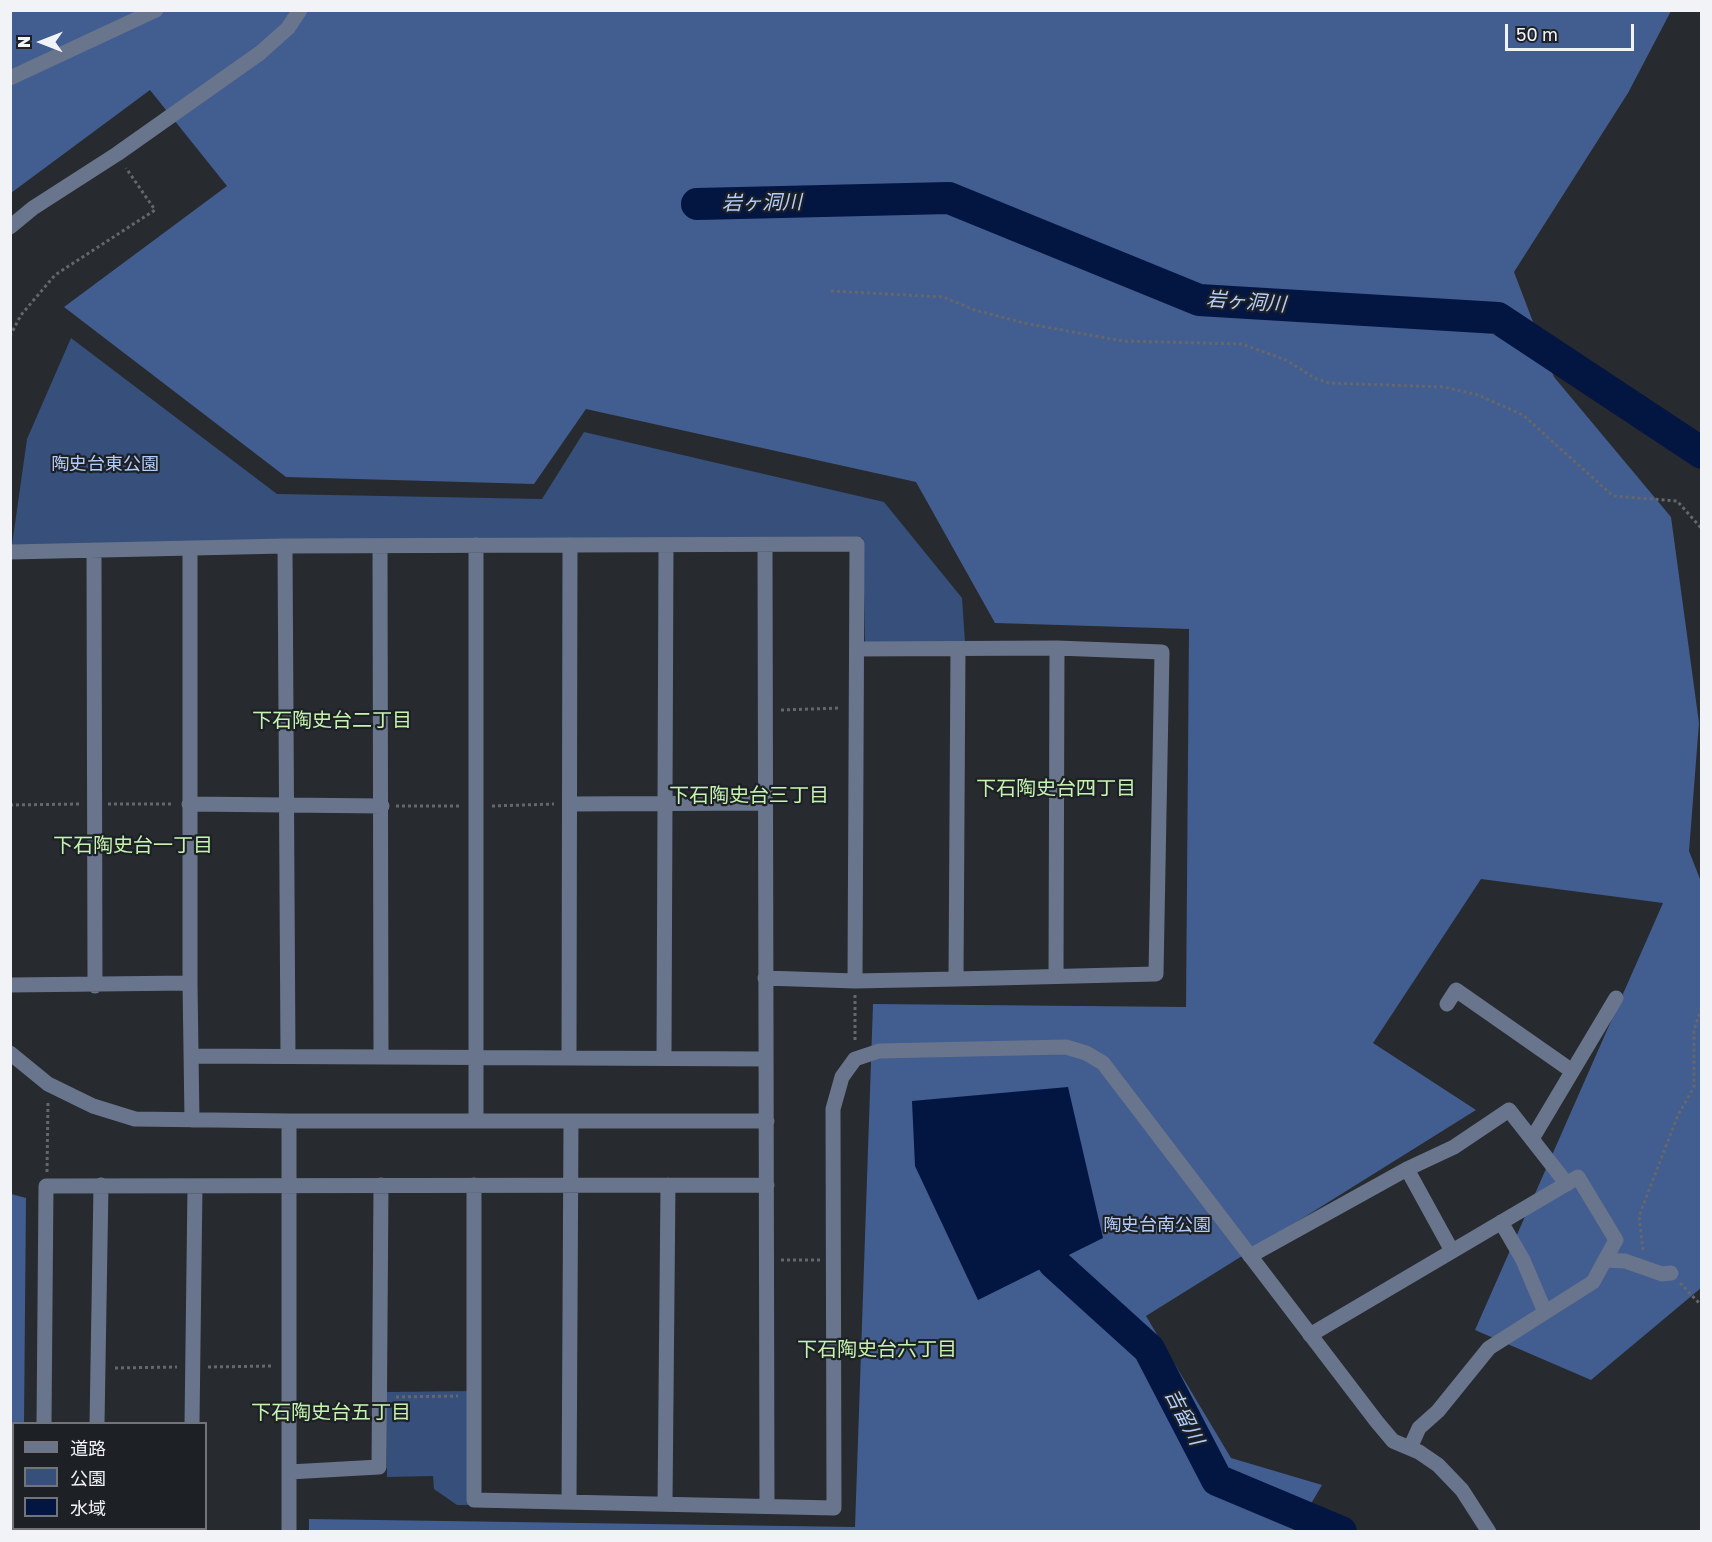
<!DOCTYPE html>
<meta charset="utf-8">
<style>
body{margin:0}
#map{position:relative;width:1712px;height:1542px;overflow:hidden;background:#272a2f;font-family:"Golos Text","Noto Sans JP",sans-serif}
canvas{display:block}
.frame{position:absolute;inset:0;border:12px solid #f1f3f7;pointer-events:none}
.legend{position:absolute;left:12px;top:1422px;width:195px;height:108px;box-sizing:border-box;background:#1d2025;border:2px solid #727479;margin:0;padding:8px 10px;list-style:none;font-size:18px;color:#f1f3f7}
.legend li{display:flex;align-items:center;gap:12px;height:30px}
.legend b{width:30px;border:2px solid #727479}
.north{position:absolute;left:12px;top:12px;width:60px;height:60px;-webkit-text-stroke:4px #1d2025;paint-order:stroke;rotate:270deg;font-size:16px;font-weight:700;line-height:24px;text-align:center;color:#f1f3f7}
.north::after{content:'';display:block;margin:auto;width:21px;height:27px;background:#f1f3f7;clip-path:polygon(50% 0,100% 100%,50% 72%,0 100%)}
.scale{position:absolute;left:1505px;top:24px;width:129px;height:27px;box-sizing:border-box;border:3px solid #f1f3f7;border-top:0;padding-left:8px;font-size:18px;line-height:21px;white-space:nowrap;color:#f1f3f7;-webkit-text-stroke:4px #1d2025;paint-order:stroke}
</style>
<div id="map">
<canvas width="1712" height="1542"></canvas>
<div class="frame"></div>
<ul class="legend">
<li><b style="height:8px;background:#68758c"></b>道路</li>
<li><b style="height:16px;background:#374f7b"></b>公園</li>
<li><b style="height:16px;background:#031642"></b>水域</li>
</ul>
<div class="north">N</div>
<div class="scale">50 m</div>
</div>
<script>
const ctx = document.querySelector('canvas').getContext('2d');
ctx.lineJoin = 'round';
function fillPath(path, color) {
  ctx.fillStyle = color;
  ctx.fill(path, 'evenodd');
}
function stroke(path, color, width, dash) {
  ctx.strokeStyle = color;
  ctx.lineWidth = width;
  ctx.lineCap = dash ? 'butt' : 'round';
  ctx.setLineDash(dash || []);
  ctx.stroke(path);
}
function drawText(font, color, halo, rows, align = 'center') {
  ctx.font = font + ' "Golos Text","Noto Sans JP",sans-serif';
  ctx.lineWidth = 4.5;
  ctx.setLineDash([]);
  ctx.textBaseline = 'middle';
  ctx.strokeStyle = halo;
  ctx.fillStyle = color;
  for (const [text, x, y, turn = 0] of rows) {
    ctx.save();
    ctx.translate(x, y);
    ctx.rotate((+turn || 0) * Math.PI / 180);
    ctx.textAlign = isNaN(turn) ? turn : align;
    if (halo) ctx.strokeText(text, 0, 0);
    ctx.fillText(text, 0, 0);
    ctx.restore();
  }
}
fillPath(new Path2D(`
 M71 338 277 494 542 499 584 432 884 502 962 598 965 642H865L863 538 12 545 27 439Z
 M469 1391 470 1505H457L434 1489 433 1476 387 1477V1392Z`), '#374f7b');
fillPath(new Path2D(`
 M11 11H1671L1628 93 1514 272 1554 377 1671 517 1699 723 1689 851 1702 884 1701 1288 1591 1380 1475 1330 1663 903 1481 879 1373 1043 1476 1110 1146 1316 1231 1458 1322 1485 1295 1531H309V1519L855 1527 873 1004 1186 1007 1189 629 995 623 916 482 586 409 534 484 286 477 64 307 227 186 150 90 11 193Z
 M11 1194 26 1198 24 1423 14 1424V1528L48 1529 50 1531H11Z`), '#425d8f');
fillPath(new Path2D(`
 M1068 1087 1103 1238 978 1300 915 1166 912 1101Z`), '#031642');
stroke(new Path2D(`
 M697 204 949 198 1199 300 1498 318 1702 453
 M1054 1263 1149 1349 1217 1480 1341 1532`), '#031642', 32);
stroke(new Path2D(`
 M831 291 943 297 975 310 1024 323 1123 341 1242 344 1286 360 1314 378 1329 383 1444 387 1478 395 1523 415 1613 496 1677 501 1702 529
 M10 336 21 315 55 275 155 210 126 168
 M781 710 841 708
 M108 804H174
 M10 805 81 804
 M396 806H461
 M492 806 554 804
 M855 995V1042
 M47 1172 48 1101
 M1643 1250 1639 1216 1678 1115 1694 1087V1030L1702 1006
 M781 1260H820
 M1680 1283 1702 1306
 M208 1367 273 1366
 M115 1368 177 1367
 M396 1397 458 1396`), '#64676c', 3, [3, 3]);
stroke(new Path2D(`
 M10 78 156 10
 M10 227 33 208 117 154 260 53 288 28 300 10
 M476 545V1121
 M765 545 767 1506
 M285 546 288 1056
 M380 546 381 1055
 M190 549V983L192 1120
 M94 550 95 986
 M10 552 285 546 857 544 855 981
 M858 649 1057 648 1162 652 1156 974 956 979
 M189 804 382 806
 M570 804 765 803
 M1056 976 1057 648
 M765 978 855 981 956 979 958 649
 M10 985 190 983
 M1447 1004 1456 990 1572 1071
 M10 1053 48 1084 93 1106 135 1119 289 1121H767
 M191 1056 766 1059
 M569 1057 570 545
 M664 1058 666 546
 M289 1121V1532
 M1532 1139 1616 998
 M1407 1169 1452 1251
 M474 1185V1500L834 1508 833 1109 842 1077 855 1059 879 1051 1066 1047 1086 1053 1103 1063 1377 1422 1393 1441 1419 1452 1438 1465 1462 1490 1489 1532
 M1501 1222 1523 1260 1545 1312
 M1250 1256 1407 1169 1454 1147 1509 1110 1567 1184
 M1310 1335 1578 1177 1616 1240 1605 1260
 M44 1424 46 1186 767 1185
 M97 1424 101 1185
 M192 1424 195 1186
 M1410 1448 1419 1428 1438 1411 1489 1348 1593 1282 1605 1260 1625 1261 1662 1274 1671 1273
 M289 1472 379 1467 381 1185
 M569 1501 571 1121
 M665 1504 668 1185
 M66 1528 69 1532
 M95 1532V1528
 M191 1532V1528`), '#68758c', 15);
drawText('18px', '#b4cdfc', '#1d2025', [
 ["陶史台東公園",105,464],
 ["陶史台南公園",1157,1225]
]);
drawText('italic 20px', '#b4cefc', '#1d2025', [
 ["岩ヶ洞川",762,203,-1],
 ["岩ヶ洞川",1246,302,4],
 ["吉留川",1184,1417,63]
]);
drawText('20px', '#c5f3b0', '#1d2025', [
 ["下石陶史台二丁目",332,721],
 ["下石陶史台四丁目",1056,789],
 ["下石陶史台三丁目",749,796],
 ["下石陶史台一丁目",133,846],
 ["下石陶史台六丁目",877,1350],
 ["下石陶史台五丁目",331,1413]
]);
</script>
